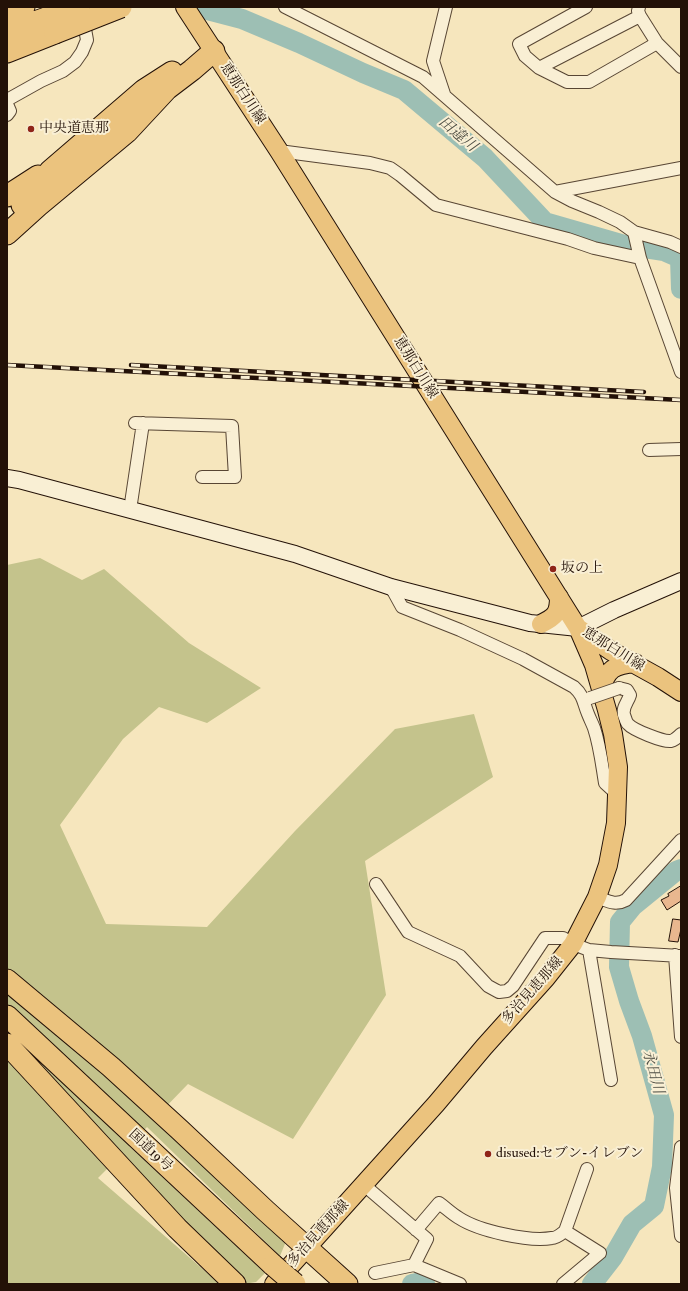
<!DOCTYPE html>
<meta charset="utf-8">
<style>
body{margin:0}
#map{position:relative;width:688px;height:1291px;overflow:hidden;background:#f6e6bd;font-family:"IM FELL Double Pica",serif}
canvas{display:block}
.frame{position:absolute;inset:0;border:8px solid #231107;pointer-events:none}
</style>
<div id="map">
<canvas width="688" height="1291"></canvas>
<div class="frame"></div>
</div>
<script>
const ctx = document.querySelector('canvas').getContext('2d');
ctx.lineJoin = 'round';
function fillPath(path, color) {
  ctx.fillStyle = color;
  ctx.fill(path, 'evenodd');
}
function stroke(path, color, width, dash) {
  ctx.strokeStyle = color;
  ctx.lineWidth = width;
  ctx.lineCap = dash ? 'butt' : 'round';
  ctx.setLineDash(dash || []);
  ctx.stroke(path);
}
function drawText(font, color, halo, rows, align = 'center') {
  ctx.font = font + ' "IM FELL Double Pica","Noto Serif JP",serif';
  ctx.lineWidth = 4;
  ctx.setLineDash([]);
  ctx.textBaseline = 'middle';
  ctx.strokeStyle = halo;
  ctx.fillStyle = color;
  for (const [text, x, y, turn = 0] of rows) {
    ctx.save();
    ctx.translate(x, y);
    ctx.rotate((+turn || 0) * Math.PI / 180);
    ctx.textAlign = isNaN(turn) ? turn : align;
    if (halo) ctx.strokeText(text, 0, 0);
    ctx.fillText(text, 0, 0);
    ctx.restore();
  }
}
fillPath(new Path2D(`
 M40 558 82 580 104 569 189 643 261 688 207 723 159 707 123 739 60 825 106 924 207 927 295 831 395 729 474 714 493 777 365 861 386 995 293 1139 188 1084 157 1116 287 1239 280 1256 147 1127 129 1146 265 1273 256 1282 244 1284 120 1156 98 1178 220 1284H7V565Z`), '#c4c38c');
stroke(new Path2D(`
 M196 7 242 19 299 43 363 73 404 90 485 158 545 222 625 245 664 251 680 258 681 289
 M412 1284 421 1282 425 1284
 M592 1284 613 1257 632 1224 654 1206 662 1167 664 1115 642 1036 629 1001 619 967 620 922 633 906 676 871 681 869`), '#9dbfb4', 20);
const building = new Path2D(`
 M681 886V901L667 910 661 900 669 896 668 894Z
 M673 919 681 920V929L678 942 669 941Z`);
fillPath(building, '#e9b78f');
stroke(building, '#231107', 1);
const street = new Path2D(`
 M285 7 423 77 555 192 572 201 599 212 620 222 634 232 670 242 681 247
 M586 7 519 44 525 56 539 68 567 82H589L657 43
 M639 7 638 11 640 16 657 43 681 67
 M539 68 640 16
 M444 94 433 61 446 7
 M7 100 41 81 63 71 75 62 82 52 87 40 85 29 78 19
 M7 104 10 111 7 115
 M279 151 370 163 390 168 400 175 436 205 568 239 594 248 640 258
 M555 192 681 168
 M634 232 640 258 681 372
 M135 423 232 426 235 477H202
 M649 450 681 449
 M130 510 143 423
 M391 587 402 607 460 630 523 659 574 687C584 696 583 702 588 714 590 719 592 723 594 728 600 746 602 765 605 783L617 794
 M619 688 627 690 630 695C628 702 622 707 624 715 625 717 626 722 628 724 633 730 663 742 671 741 675 740 679 736 681 734
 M376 884 408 932 460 956 488 986 499 992 507 991 513 986 545 938H563L573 944 589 950 611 952 681 956
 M597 897C608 901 615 906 626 900L681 840
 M589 950 611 1080
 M675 955 681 1037
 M681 1147 676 1188 681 1236
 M364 1185 427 1239 414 1265 375 1273
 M416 1230 439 1203C446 1208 452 1214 459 1218 479 1231 529 1242 552 1238 557 1238 561 1234 565 1231L600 1253 563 1284
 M565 1231 587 1169
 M414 1265 460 1284`);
const secondary = new Path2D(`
 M7 478 19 480 295 554 391 587 530 623 578 628 614 610 681 581`);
const primary = new Path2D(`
 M185 7 279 151 578 628 611 651 658 677 681 692
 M541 624C555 617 559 614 559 597
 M601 689C607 669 614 665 635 663
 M274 1284 436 1104 484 1047 546 978 573 944 597 897 608 865 616 823 618 767 613 734 607 710 594 665 578 628`);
const highway = new Path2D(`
 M7 13 24 7
 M7 32 49 17
 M7 52 55 33
 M7 196 38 176
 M22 205 37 190 50 171 144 90 172 72
 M7 234 38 206 127 132 167 89 192 70 214 51
 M7 980 111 1067 180 1130 266 1211 347 1284
 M7 1016 273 1265
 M7 1044 177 1228 235 1284`);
stroke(street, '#584634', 14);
stroke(secondary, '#231107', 18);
stroke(primary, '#231107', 20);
stroke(highway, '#231107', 23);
stroke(street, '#f9efd4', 12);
stroke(secondary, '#f9efd4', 16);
stroke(primary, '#ebc37e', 18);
stroke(highway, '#ebc37e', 21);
const rail = new Path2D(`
 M7 365 681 400
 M131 365 644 392`);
stroke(rail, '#231107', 4.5);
stroke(rail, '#f9efd4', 3, [9]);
const streetBridge = new Path2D(`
 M590 698 619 688`);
const highwayBridge = new Path2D(`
 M49 17 79 7
 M55 33 121 7
 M273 1265 295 1284`);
stroke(streetBridge, '#584634', 14, []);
stroke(highwayBridge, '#231107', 23, []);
stroke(streetBridge, '#f9efd4', 12);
stroke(highwayBridge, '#ebc37e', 21);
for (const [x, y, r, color] of [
 [31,129,4,"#8f2418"],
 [553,569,4,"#8f2418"],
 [488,1154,4,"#8f2418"]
]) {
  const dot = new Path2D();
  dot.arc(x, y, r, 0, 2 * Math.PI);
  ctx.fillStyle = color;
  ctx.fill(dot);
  stroke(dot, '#f9efd4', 1.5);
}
drawText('14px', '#231107', '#f9efd4', [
 ["恵那白川線",242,94,57],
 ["恵那白川線",415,368,58],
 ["恵那白川線",613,650,32],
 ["多治見恵那線",533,991,-49],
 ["国道19号",150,1151,43],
 ["多治見恵那線",319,1234,-48]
]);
drawText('14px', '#231107', '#f9efd4', [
 ["中央道恵那",39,129],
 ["坂の上",561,569],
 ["disused:セブン-イレブン",496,1154]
], 'left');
drawText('italic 15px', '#4e4e44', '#f9efd4', [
 ["田違川",457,135,40],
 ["永田川",652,1072,75]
]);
</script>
